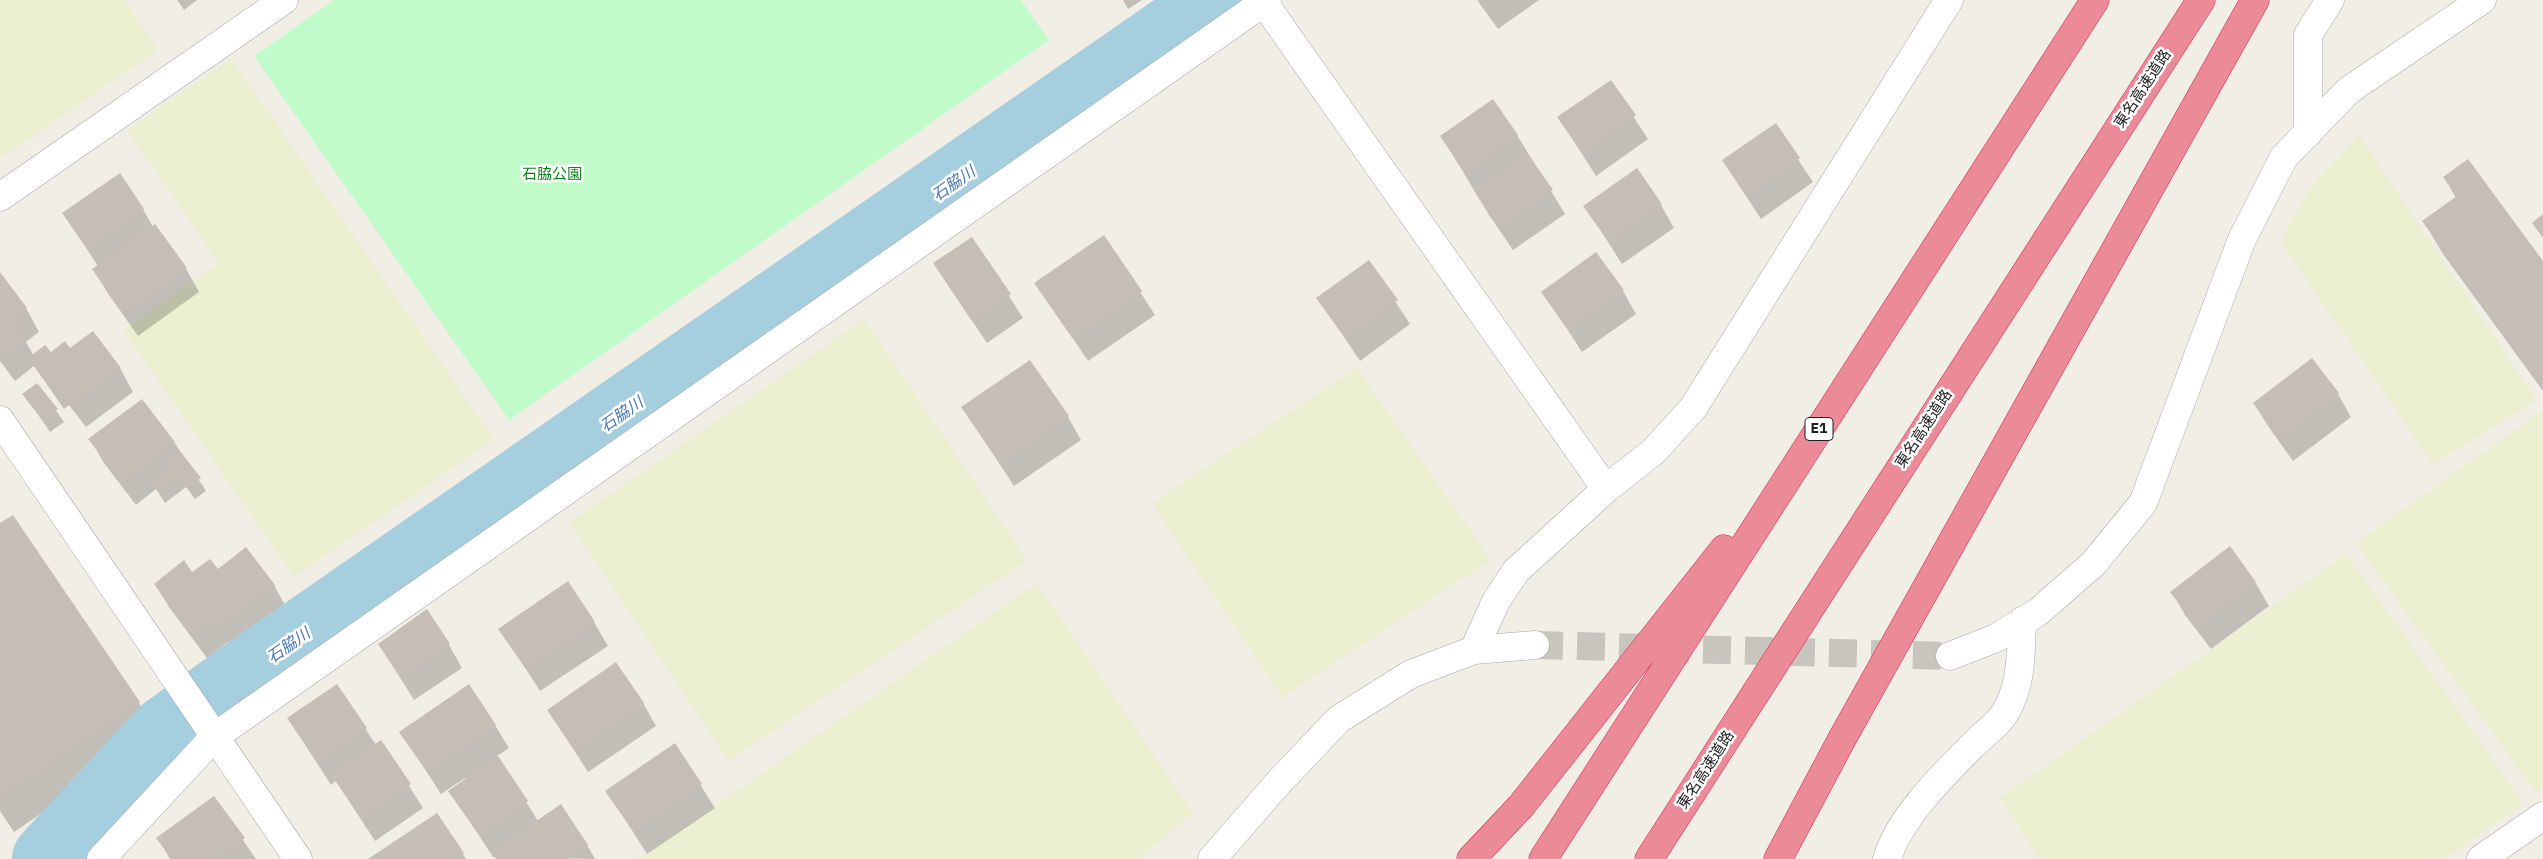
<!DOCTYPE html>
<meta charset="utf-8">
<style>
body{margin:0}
canvas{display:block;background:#f1eee6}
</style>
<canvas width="2543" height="859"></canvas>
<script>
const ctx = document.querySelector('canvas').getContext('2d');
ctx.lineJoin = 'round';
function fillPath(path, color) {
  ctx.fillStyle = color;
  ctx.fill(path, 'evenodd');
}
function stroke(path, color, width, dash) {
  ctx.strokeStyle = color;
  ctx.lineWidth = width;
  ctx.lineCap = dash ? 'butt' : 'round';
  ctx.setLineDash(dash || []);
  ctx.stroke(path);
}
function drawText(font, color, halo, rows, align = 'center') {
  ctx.font = font + ' "IBM Plex Sans","Noto Sans JP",sans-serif';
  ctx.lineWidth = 5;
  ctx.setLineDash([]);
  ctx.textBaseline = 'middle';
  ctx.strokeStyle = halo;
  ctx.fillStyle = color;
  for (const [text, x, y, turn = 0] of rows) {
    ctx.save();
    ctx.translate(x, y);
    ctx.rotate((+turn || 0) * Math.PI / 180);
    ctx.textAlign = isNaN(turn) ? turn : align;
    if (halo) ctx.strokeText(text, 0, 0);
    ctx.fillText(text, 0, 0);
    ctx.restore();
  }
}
fillPath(new Path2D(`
 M0 0H124L158 50 0 158Z
 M231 58 494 439 294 577 123 330 219 263 127 130Z
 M2359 136 2537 400 2433 464 2280 241 2313 184Z
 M864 319 1027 560 729 761 569 523Z
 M1357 368 1491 560 1282 697 1152 503Z
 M2543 410V788L2536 793 2356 543Z
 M2346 554 2524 803 2444 859H2040L2000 798Z
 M1037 583 1193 813 1138 859H638Z`), '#ebf0d1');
fillPath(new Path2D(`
 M334 0H1021L1049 40 509 420 254 56Z`), '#c2fbca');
fillPath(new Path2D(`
 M177 0H197L184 10Z
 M1123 0H1142L1128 9Z
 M1477 0H1539L1498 29Z
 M1610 81 1648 139 1596 176 1559 118Z
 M1775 125 1813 182 1761 219 1723 161Z
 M1517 135 1565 214 1513 250 1489 215 1442 137Z
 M2444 177 2543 263V391L2443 254 2424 222 2456 198Z
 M1661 205 1674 228 1622 264 1585 206Z
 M143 209 153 227 155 225 186 269 199 292 138 336 107 292 94 269 98 266 64 214Z
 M1104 236 1155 315 1088 361 1036 283Z
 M972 238 1023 318 987 343 934 264Z
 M1369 262 1410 324 1360 361 1318 298Z
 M0 274 26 308 39 332 26 342 34 356 70 350 120 368 133 392 86 427 69 405 64 409 34 366 15 381 0 361Z
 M1623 291 1636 314 1582 352 1543 292Z
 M37 384 64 422 50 432 24 394Z
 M2338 394 2351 417 2293 461 2268 426 2254 403Z
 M963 408 1068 417 1081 440 1014 486Z
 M90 439 174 442 206 491 195 499 186 487 165 503 156 489 136 505 104 463Z
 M0 525 139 703 157 735 14 832 0 811Z
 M217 571 274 585 287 609 234 649 228 642 207 658 169 607 155 584 192 574Z
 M2255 582 2269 606 2211 649 2185 615 2172 592Z
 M594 622 608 646 540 691 500 629Z
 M379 644 449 645 462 668 414 700Z
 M337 686 376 745 381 742 423 808 375 841 336 781 331 785 288 718Z
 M643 703 656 726 588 772 548 710Z
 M495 725 509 748 497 756 538 821 587 845 595 859 493 857 450 791 466 780 465 778 441 794 401 732Z
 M675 745 715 808 647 854 607 791Z
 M213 797 256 859H170L158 838Z
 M437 814 466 859H371Z`), '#0003');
stroke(new Path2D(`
 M49 859 166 733 242 678 1219 0`), '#a5cedf', 74);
fillPath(new Path2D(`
 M1611 80 1636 115 1582 153 1557 117Z
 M1493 99 1518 135 1465 173 1440 136Z
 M1776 123 1800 158 1746 196 1722 160Z
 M1528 154 1553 190 1499 227 1474 191Z
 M2468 159 2543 261V386L2422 221 2457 196 2443 177Z
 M1637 168 1662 204 1608 241 1583 206Z
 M120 173 144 209 87 249 62 213Z
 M2543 214V238L2532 223Z
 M155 224 187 268 123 314 92 269Z
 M1104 235 1142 291 1073 339 1034 283Z
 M972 237 1011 294 972 321 933 263Z
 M1596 252 1624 290 1568 330 1541 292Z
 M1369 260 1398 300 1345 338 1316 298Z
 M0 272 27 308 11 320 25 339 1 358Z
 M93 331 121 368 72 405 55 382 49 386 28 358 45 345 51 352 65 341 70 348Z
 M2312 358 2339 393 2279 439 2253 403Z
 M1030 360 1069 416 1000 464 961 407Z
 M37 383 58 409 43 421 22 394Z
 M142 399 175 442 122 482 88 439Z
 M180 451 201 478 188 488 178 476 158 492 151 482 171 466 167 461Z
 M13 515 140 702 0 796V523Z
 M2230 546 2256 582 2197 627 2170 592Z
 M246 547 275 585 219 627 213 619 192 635 154 584 184 560 192 572 210 559 218 569Z
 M568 581 595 622 526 669 498 629Z
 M427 609 450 644 400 677 378 644Z
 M616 662 644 703 574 750 547 710Z
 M337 684 367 728 317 762 287 718Z
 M469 684 496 725 427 772 399 732Z
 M381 740 411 784 361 819 331 774Z
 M675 743 702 784 633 831 605 791Z
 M498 756 528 801 479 835 448 791Z
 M214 796 245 838 218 859H172L156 838Z
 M561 804 588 845 567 859H496L491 852Z
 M437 813 464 853 455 859H368Z`), '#c6beb5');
stroke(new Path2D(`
 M1535 645 1950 656`), '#c7c5be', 28, [28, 14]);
const minor = new Path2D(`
 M1262 0 1606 489
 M2308 133V35L2330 0
 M0 197 284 0
 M0 420 298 859
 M1474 650 1496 601 1516 571 1606 489 1654 451 1693 408 1949 0
 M1950 656 1996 638 2038 612 2093 564 2143 503 2242 239 2284 157 2349 90 2482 0
 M101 859 214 737 1267 0
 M1212 859 1280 781 1339 719 1411 674 1474 650 1535 645
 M1887 859C1899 818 1944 774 1974 744 1984 734 2000 723 2006 711 2022 684 2021 651 2022 621
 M2481 859 2543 816`);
const highway = new Path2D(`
 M1471 859 1521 806 1724 549
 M1543 859 2095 0
 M1649 859 2201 0
 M1778 859 1843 737 2255 0`);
stroke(minor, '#a7a7a7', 29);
stroke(highway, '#e12156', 29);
stroke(minor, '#fff', 28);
stroke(highway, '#ea8b97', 28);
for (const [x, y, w] of [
 [1819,429,28]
]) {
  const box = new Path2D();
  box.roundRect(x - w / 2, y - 11.5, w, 23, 4);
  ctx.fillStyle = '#fff';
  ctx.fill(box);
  stroke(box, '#202020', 1);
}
drawText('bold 14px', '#202020', null, [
 ["E1",1819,429]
]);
drawText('15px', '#202020', '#fff', [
 ["東名高速道路",2143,89,-57],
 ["東名高速道路",1924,429,-57],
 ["東名高速道路",1706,770,-57]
]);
drawText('15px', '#08831a', '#fff', [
 ["石脇公園",552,175]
]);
drawText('italic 16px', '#4877b3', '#fff', [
 ["石脇川",954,184,-35],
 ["石脇川",622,415,-35],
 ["石脇川",289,646,-35]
]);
</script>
